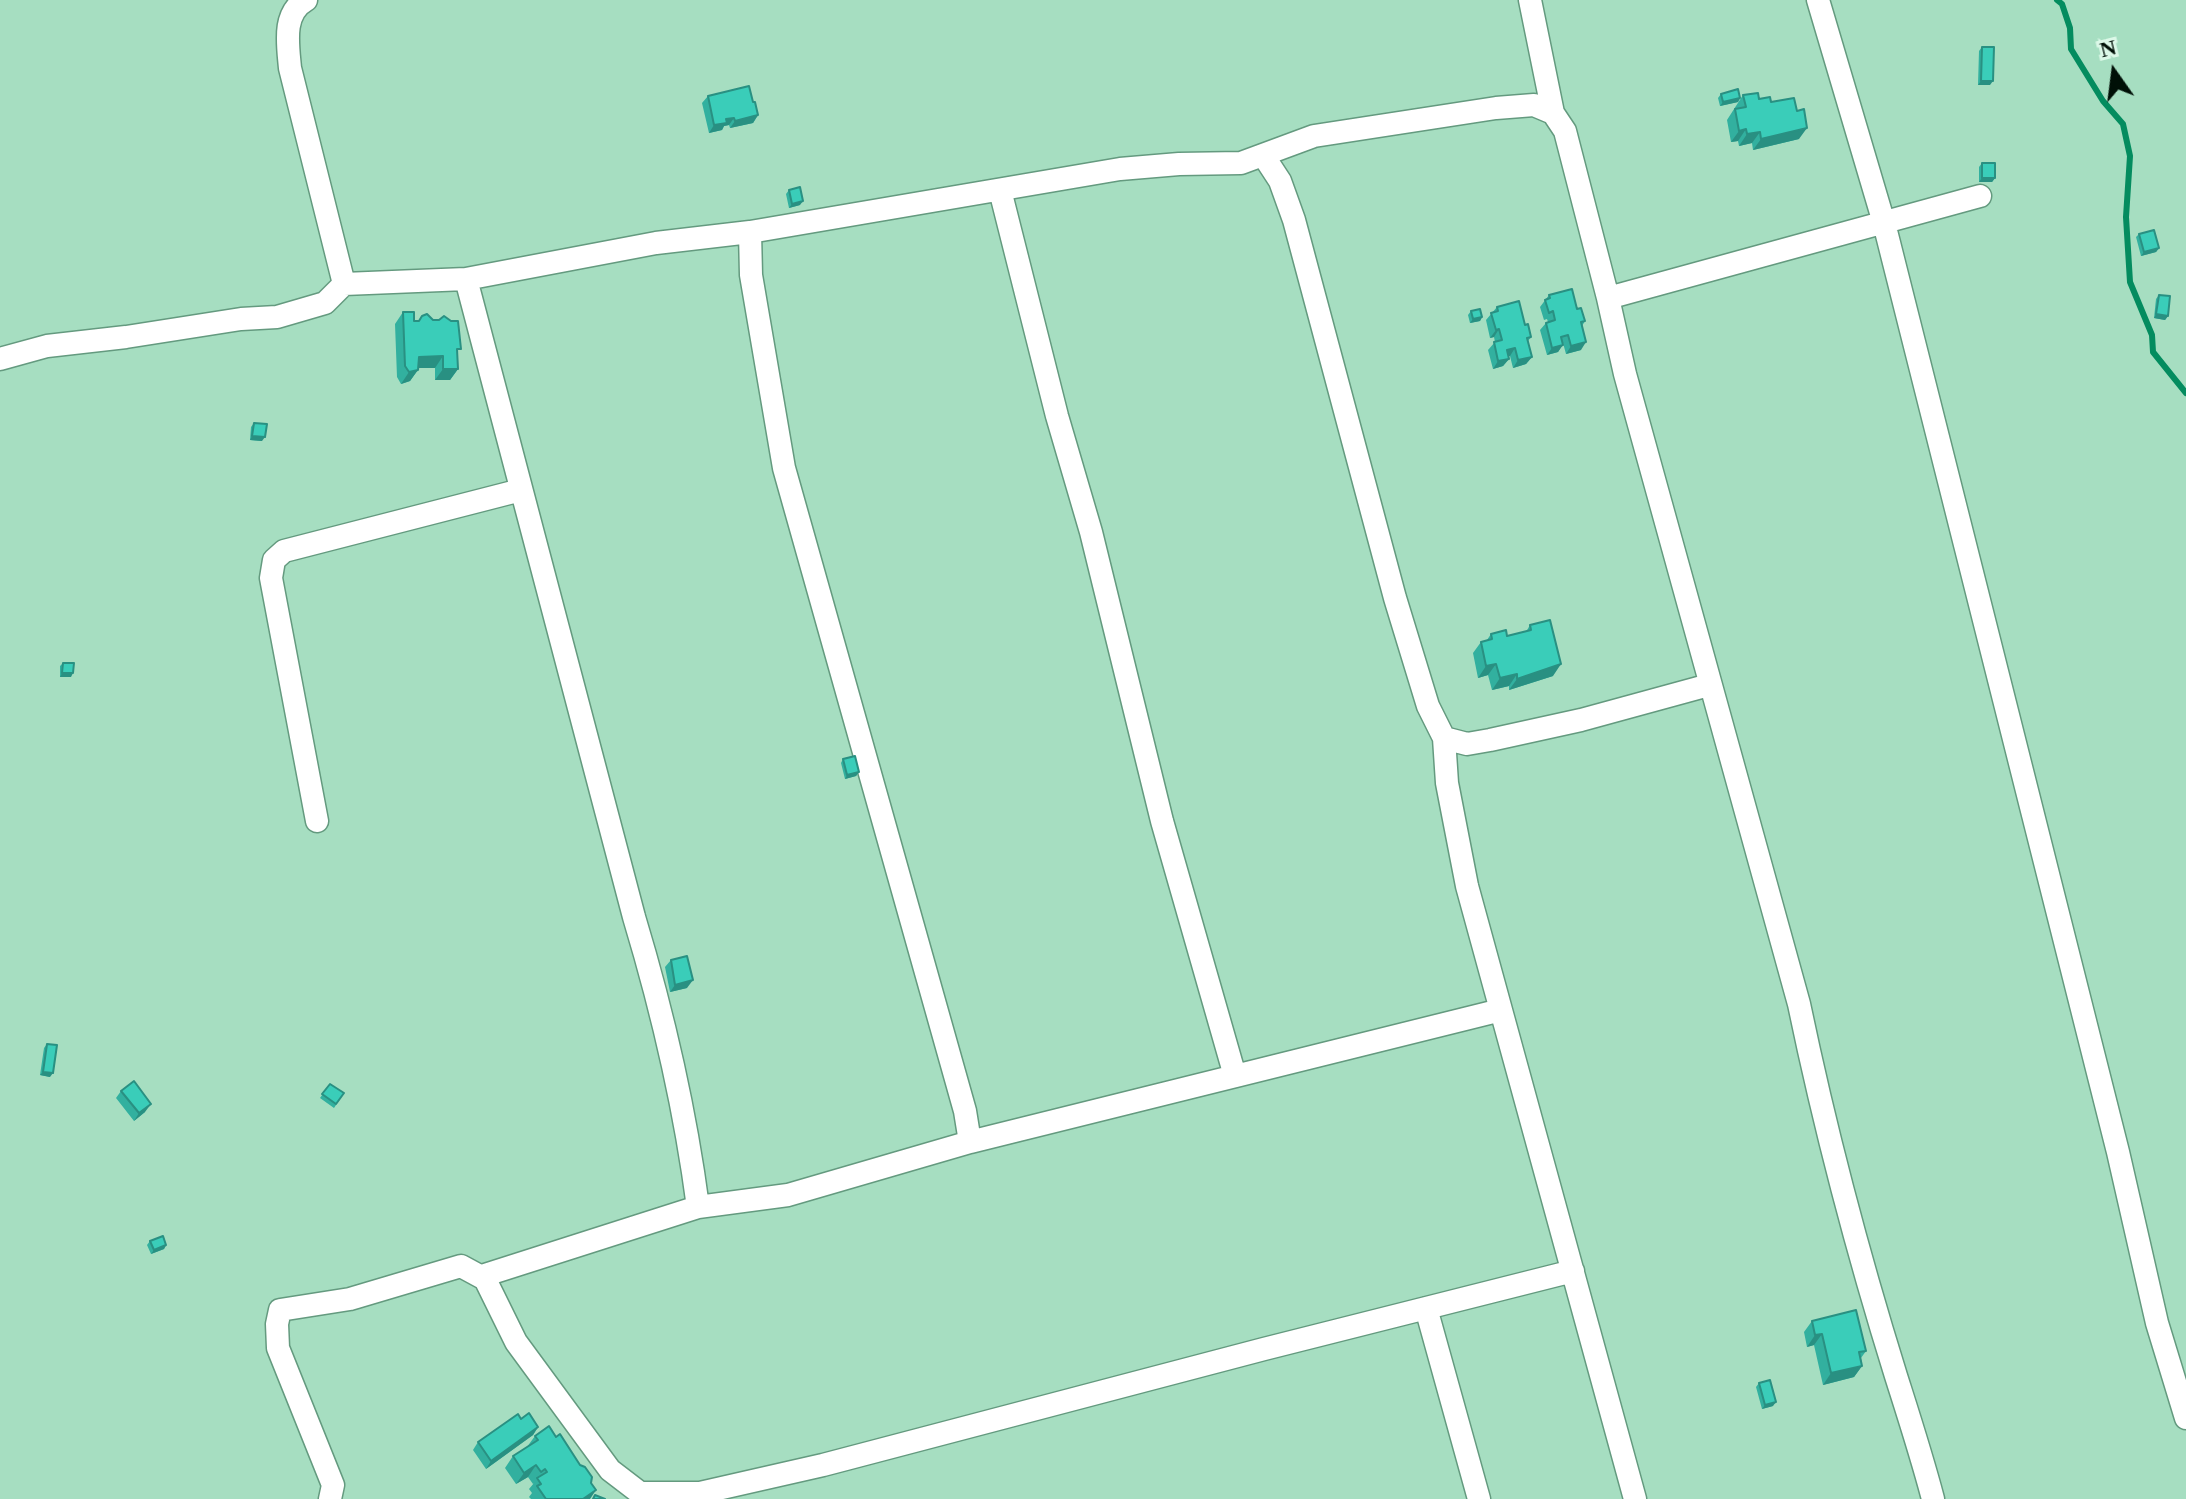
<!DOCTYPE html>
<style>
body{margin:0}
#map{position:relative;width:2186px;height:1499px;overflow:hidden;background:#a6dec1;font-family:Georgia,serif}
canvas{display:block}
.north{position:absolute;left:2074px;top:32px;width:80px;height:80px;-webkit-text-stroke:6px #dcf8e8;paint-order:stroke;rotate:346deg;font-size:22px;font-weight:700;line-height:32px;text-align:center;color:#001007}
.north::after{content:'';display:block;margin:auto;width:28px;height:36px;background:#001007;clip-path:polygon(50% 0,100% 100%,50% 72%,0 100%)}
</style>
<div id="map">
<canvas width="2186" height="1499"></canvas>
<div class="north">N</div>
</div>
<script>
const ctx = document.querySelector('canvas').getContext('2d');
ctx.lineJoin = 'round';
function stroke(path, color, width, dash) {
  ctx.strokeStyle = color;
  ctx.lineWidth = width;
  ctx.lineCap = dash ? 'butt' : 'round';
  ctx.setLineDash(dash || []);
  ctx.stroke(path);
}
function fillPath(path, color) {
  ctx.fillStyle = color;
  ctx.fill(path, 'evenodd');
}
stroke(new Path2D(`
 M2057 0 2062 4 2070 28 2071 49 2103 101 2123 124 2130 156 2126 217 2130 282 2152 335 2153 352 2186 393`), '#048c5f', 6);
const street = new Path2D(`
 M306 0C282 13 288 45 290 68L344 284
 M1530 0 1553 113
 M1818 0 1884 223 2118 1152 2157 1323 2186 1418
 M1263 155 1280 181 1294 220 1395 598 1428 706 1444 738 1467 744 1490 740 1581 720 1709 685
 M1000 190 1057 416 1091 532 1162 821 1235 1076
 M750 232 751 275 784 468 965 1111 970 1142
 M466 279 634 917C663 1013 685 1108 698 1207
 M1608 298 1980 196
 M0 359 47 346 126 337 241 319 277 317 325 303 344 284 466 279 656 243 750 232 1120 169 1179 164 1241 163 1314 136 1496 108 1534 105 1553 113 1565 131 1608 298 1625 374 1799 1004C1825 1129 1858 1254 1896 1376 1909 1417 1922 1457 1933 1499
 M1444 738 1447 783 1467 886 1635 1499
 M317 821 271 578 274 560 284 551 521 490
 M482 1276 698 1207 788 1195 970 1142 1501 1010
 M1426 1308 1479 1499
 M330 1499 333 1485 278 1348 277 1324 280 1310 350 1299 461 1266 485 1279 516 1342 610 1470 640 1493H700L823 1465 1264 1349 1573 1271`);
stroke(street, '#649a7f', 25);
stroke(street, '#fff', 22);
fillPath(new Path2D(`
 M1982 47 1990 85H1978L1979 51Z
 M1721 94 1740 98 1738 102 1720 106 1718 98Z
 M1743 95 1771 102 1799 139 1753 150 1752 143 1739 146 1738 141 1731 142 1727 120Z
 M708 96 753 102 758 115 753 123 730 128 729 125 724 126 722 130 709 133 702 103Z
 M1982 163 1995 178 1992 182H1979V167Z
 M789 190 800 205 789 208 786 194Z
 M2139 234 2159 248 2156 252 2141 256 2136 237Z
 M1549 295 1577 309 1585 321 1582 326 1581 350 1566 354 1563 343 1558 352 1547 355 1540 330 1546 323 1548 322 1547 319 1544 320 1540 307Z
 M2159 295 2168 316 2165 320 2154 318 2156 299Z
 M1497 307 1525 325 1531 337 1528 341 1532 357 1526 364 1513 368 1510 356H1508L1509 359 1503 366 1493 369 1488 350 1495 342 1494 337 1490 338 1486 320Z
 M1471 311 1482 317 1480 321 1470 323 1468 315Z
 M403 312 414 321H418L422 316 458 355V369L450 380H435V368H419L410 381 401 384 397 377 395 324Z
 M254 423 262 441 250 440 251 427Z
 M1530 625 1553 676 1509 690V686L1492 690 1488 675 1478 678 1473 653 1481 642 1487 640 1491 634 1507 636 1526 632Z
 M63 663 71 677H60V666Z
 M843 759 859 772 856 776 845 779 841 763Z
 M671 960 687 988 670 992 665 967Z
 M47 1044 50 1077 40 1075 44 1048Z
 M330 1084 344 1093 334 1108 320 1098Z
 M121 1091 145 1112 134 1121 116 1098Z
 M150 1241 166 1245 164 1249 151 1254 147 1245Z
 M1812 1321 1866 1351 1861 1358 1862 1366 1854 1377 1823 1385 1814 1345 1807 1347 1804 1332Z
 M1759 1383 1773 1406 1762 1409 1756 1387Z
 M521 1419 538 1427 533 1435 486 1469 473 1450 478 1442Z
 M535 1436 590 1499H531L529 1497 532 1493 529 1489 534 1483 533 1484 528 1477 516 1484 505 1468 513 1456 527 1447Z`), '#32b09f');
fillPath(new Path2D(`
 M1981 81H1993L1990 85H1978Z
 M1740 98 1738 102 1720 106 1723 102Z
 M758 115 753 123 730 128 735 121Z
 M734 118 729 125 724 126 722 130 709 133 714 125 726 119Z
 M1807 128 1799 139 1753 150 1761 139Z
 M1746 129 1738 141 1731 142 1739 131Z
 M1760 132 1752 143 1739 146 1747 134Z
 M1982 178H1995L1992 182H1979Z
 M803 201 800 205 789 208 792 204Z
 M2159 248 2156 252 2141 256 2144 252Z
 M2156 314 2168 316 2165 320 2154 318Z
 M1482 317 1480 321 1470 323 1473 319Z
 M1499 329 1494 337 1490 338 1496 330Z
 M1586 342 1581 350 1566 354 1571 346Z
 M1563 345 1558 352 1547 355 1552 348Z
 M1515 348 1510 356 1501 358 1507 350Z
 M443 356 435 368H411L419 357Z
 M1532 357 1526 364 1513 368 1518 360Z
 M1509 359 1503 366 1493 369 1498 361Z
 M443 369H458L450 380H435Z
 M418 370 410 381 401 384 409 372Z
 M252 436 265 437 262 441 250 440Z
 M1496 664 1488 675 1478 678 1486 666Z
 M1561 664 1553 676 1509 690 1517 679Z
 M62 673H73L71 677H60Z
 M1517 674 1509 686 1492 690 1500 678Z
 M859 772 856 776 845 779 847 775Z
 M693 980 687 988 670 992 675 985Z
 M43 1072 53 1073 50 1077 40 1075Z
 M151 1104 145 1112 134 1121 139 1113Z
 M166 1245 164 1249 151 1254 154 1250Z
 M1822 1334 1814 1345 1807 1347 1815 1335Z
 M1862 1366 1854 1377 1823 1385 1831 1373Z
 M1776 1402 1773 1406 1762 1409 1765 1405Z
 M538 1427 533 1435 486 1469 491 1461Z
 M536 1465 528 1477 516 1484 524 1473Z
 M596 1490 590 1499H583Z`), '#299082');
const building = new Path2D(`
 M1982 47H1994L1993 81H1981Z
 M749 86 753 102H755L758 115 735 121 734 118 726 119 727 123 714 125 708 96Z
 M1738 89 1740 98 1723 102 1721 94Z
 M1758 93 1759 99 1770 97 1771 102 1794 98 1797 111 1804 109 1807 128 1761 139 1760 132 1747 134 1746 129 1739 131 1735 109 1746 107 1743 95Z
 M1982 163H1995V178H1982Z
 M800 187 803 201 792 204 789 190Z
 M2154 230 2159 248 2144 252 2139 234Z
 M1572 289 1577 309 1581 308 1585 321 1581 322 1586 342 1571 346 1568 335 1561 337 1563 345 1552 348 1546 323 1555 320 1553 311 1549 313 1545 300 1550 298 1549 295Z
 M2159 295 2170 296 2168 316 2156 314Z
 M1519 301 1525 325 1528 324 1531 337 1527 338 1532 357 1518 360 1515 348 1507 350 1509 359 1498 361 1494 342 1502 340 1499 329 1496 330 1491 313 1498 311 1497 307Z
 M1480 309 1482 317 1473 319 1471 311Z
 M403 312H414V321H419L422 316 427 314 433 320H439L444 316 451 321H458L461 349H457L458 369H443V356L419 357 418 370 409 372 405 366Z
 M254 423 267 424 265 437 252 436Z
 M1550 620 1561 664 1517 679V674L1500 678 1496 664 1486 666 1481 642 1492 639 1491 634 1506 630 1507 636 1531 630 1530 625Z
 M63 663H74L73 673H62Z
 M855 756 859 772 847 775 843 759Z
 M687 956 693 980 675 985 671 960Z
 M47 1044 57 1045 53 1073 43 1072Z
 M134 1081 151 1104 139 1113 121 1091Z
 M330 1084 344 1093 336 1104 322 1094Z
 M163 1236 166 1245 154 1250 150 1241Z
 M1856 1310 1866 1351 1859 1352 1862 1366 1831 1373 1822 1334 1815 1335 1812 1321Z
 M1770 1380 1776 1402 1765 1405 1759 1383Z
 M529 1413 538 1427 491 1461 478 1442 518 1414 521 1419Z
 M549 1426 556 1437 560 1434 580 1465 585 1467 592 1477 591 1483 596 1490 583 1499H546L537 1486 541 1484 537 1478 547 1472 545 1469 541 1472 536 1465 524 1473 513 1456 538 1440 535 1436Z
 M595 1495 605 1499H593Z`);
fillPath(building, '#3acdb9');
stroke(building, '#299082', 2);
</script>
